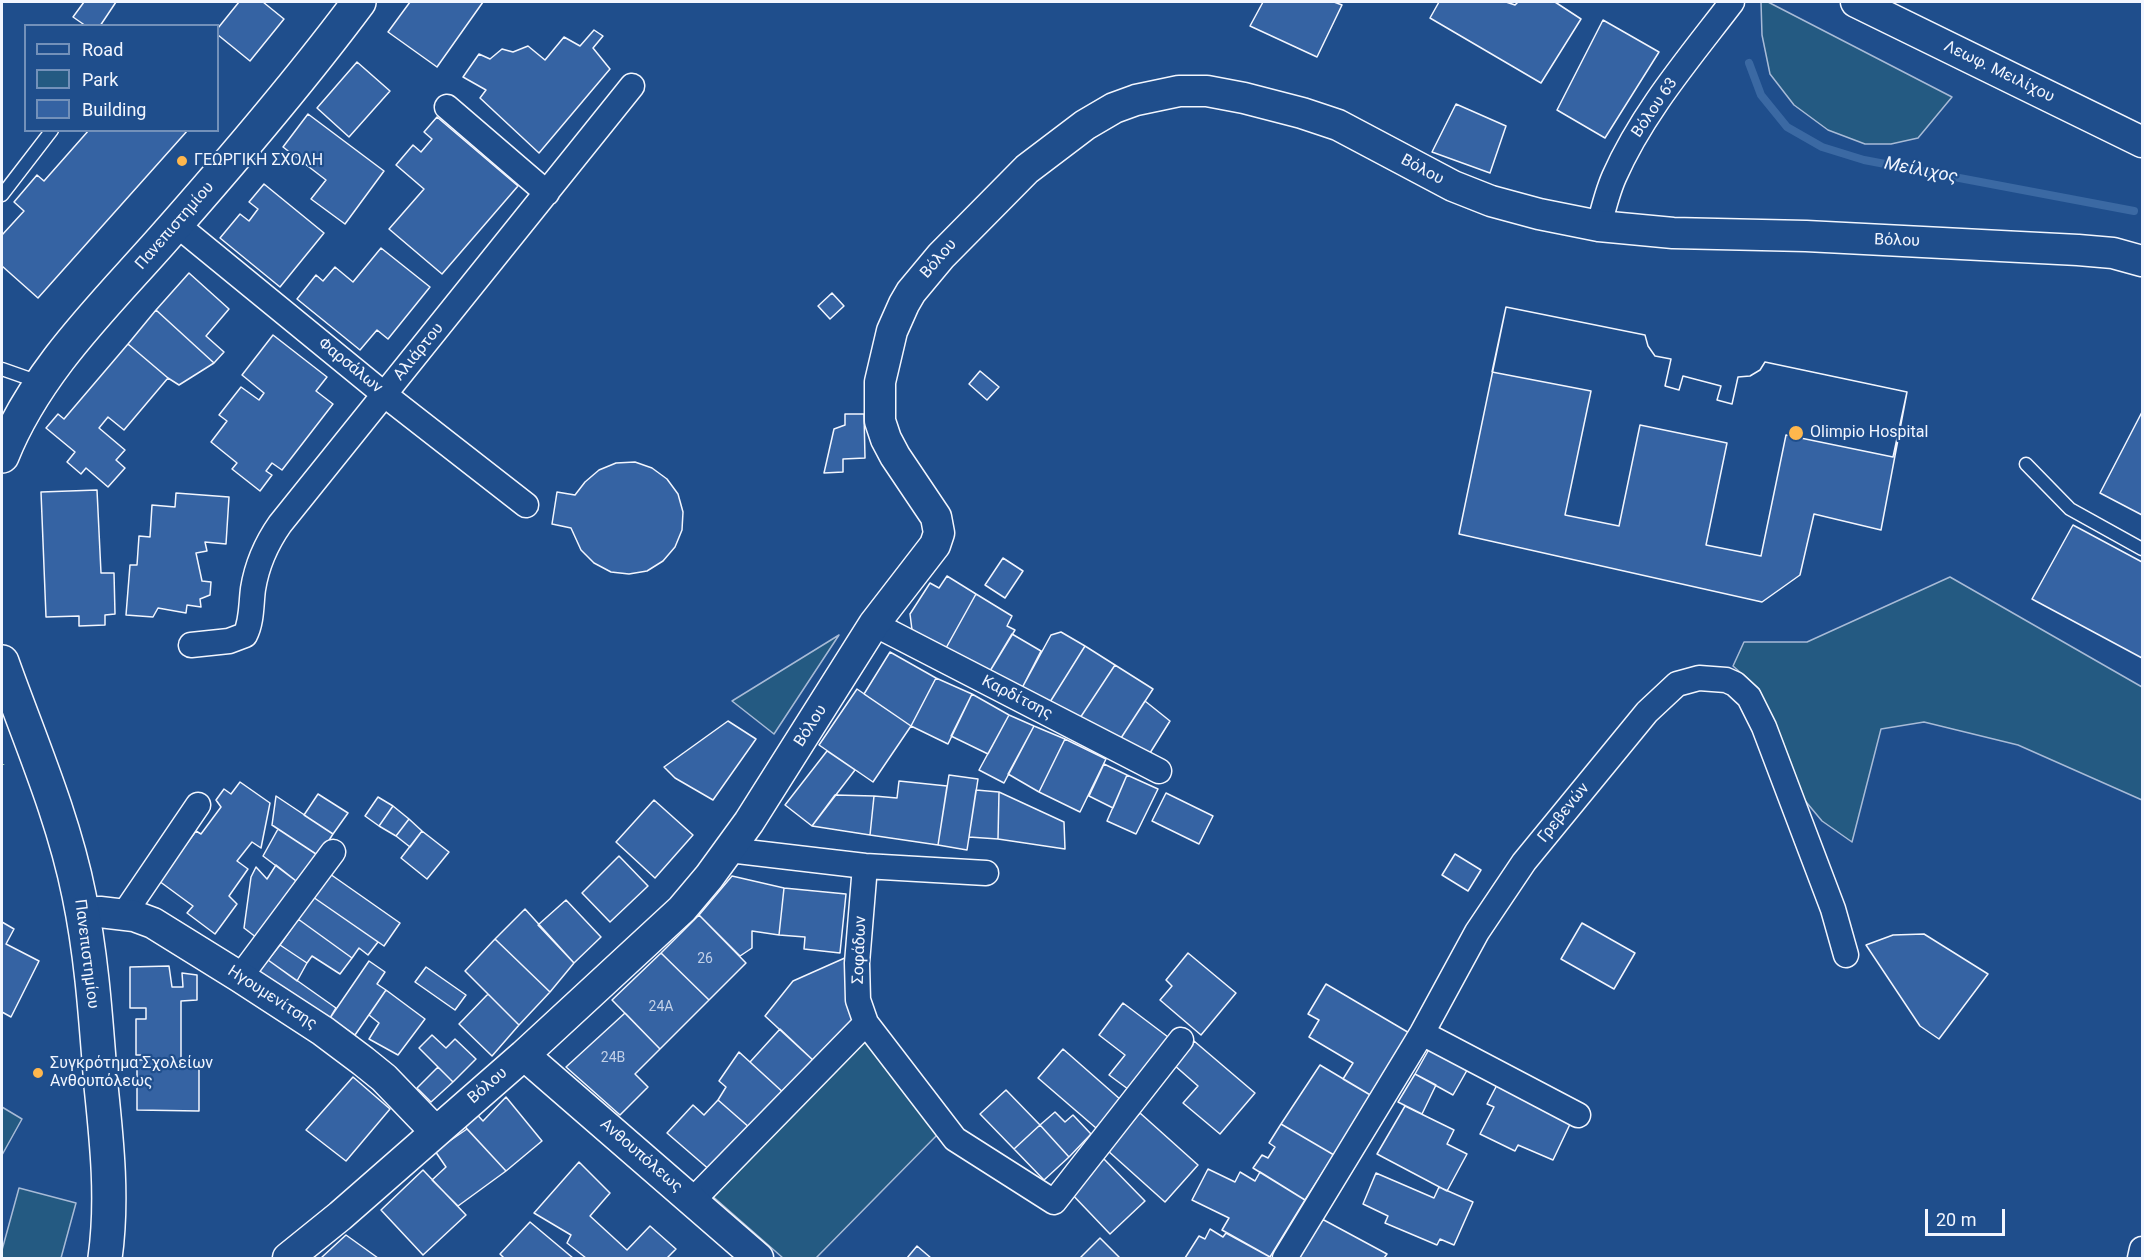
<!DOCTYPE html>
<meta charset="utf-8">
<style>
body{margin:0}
#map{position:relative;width:2144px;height:1260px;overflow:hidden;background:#1f4e8c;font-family:Roboto,sans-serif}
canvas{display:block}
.frame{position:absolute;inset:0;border:3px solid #f2f6ff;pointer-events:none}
.legend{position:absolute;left:24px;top:24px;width:195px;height:108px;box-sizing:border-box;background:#1f4e8c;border:2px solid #7391ba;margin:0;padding:8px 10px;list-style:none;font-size:18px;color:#f2f6ff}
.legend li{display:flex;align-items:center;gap:12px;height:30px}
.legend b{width:30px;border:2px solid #7391ba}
.scale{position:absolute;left:1925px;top:1209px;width:80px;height:27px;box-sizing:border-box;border:3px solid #f2f6ff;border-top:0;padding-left:8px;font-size:18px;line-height:21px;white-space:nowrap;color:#f2f6ff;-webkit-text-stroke:4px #1f4e8c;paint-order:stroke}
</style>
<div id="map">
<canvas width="2144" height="1260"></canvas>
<div class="frame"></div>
<ul class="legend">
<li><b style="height:8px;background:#1f4e8c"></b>Road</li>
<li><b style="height:16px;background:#245a82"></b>Park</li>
<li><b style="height:16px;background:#3563a3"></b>Building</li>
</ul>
<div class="scale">20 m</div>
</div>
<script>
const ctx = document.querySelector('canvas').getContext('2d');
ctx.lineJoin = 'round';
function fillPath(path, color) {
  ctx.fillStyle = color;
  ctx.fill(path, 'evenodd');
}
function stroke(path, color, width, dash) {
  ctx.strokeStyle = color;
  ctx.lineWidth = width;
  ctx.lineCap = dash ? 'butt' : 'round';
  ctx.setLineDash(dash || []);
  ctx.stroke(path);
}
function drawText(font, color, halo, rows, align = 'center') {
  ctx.font = font + ' Roboto,sans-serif';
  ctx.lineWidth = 4.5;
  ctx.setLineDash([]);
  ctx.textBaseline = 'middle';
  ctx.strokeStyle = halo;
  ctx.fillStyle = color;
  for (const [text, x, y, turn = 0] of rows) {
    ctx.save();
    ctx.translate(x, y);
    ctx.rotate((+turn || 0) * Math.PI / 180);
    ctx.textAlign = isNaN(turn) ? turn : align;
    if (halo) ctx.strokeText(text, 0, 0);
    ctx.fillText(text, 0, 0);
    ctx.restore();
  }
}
const green = new Path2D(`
 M1761 2H1768L1952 97 1918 138 1891 144H1865L1828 130 1794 105 1770 74 1762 35Z
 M1950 577 2142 687V800L2018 745 1924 722 1881 729 1852 842 1822 821 1802 797 1759 689 1733 666 1744 642H1807Z
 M839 635 774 734 732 701Z
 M865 1038 941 1131 816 1258H783L710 1194Z
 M2 1107 22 1119 2 1155Z
 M19 1188 76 1203 61 1258H2V1250Z`);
fillPath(green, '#245a82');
stroke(green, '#a8bbd7', 1.5);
stroke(new Path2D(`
 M1749 63 1761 95 1787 127 1822 147 1864 160 2134 211`), '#3b69a3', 8);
const building = new Path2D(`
 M84 2H116L100 26H86L73 17Z
 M239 2H263L284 19 250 61 218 35V28Z
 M410 2H483L437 67 388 32Z
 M1263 2H1334L1342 5 1317 57 1250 26Z
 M1439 2H1506L1515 5 1518 2H1555L1581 19 1541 83 1430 18Z
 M1603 20 1659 52 1605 138 1557 110Z
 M594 30 603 36 593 48 610 69 539 153 480 98 486 90 463 77 479 54 490 59 502 49 513 52 528 46 545 60 564 37 580 46Z
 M357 62 390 91 349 137 317 108Z
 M1456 104 1506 126 1490 173 1432 152Z
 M308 114 384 171 345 224 311 199 326 180 283 147Z
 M437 117 518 186 442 274 389 229 424 189 396 165 413 145 421 152 432 139 424 132Z
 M89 130H188L38 298 2 266V235L24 211 14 202 37 175 44 181Z
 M264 184 324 233 280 287 220 238 240 214 249 221 258 209 249 202Z
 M381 248 430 287 388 339 377 330 360 350 297 299 316 275 323 281 335 267 353 282Z
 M189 273 229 309 206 336 224 352 214 363 156 310Z
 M832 293 844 306 830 319 818 306Z
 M1506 307 1645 335 1648 346 1655 356 1671 359 1665 386 1679 390 1683 376 1721 386 1717 400 1732 404 1738 377 1750 376 1760 370 1765 362 1907 392 1893 457 1786 435 1761 556 1706 545 1727 443 1640 425 1619 526 1565 515 1591 391 1492 372Z
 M1506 307 1645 335 1648 346 1655 356 1671 359 1665 386 1679 390 1683 376 1721 386 1717 400 1732 404 1738 377 1750 376 1760 370 1765 362 1907 392 1881 530 1814 514 1800 575 1762 602 1459 534Z
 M156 310 214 363 179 385 168 378 128 344Z
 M273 335 327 377 316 391 333 404 282 470 272 463 266 471 272 475 260 491 232 469 237 463 211 442 227 421 219 415 241 387 259 400 264 393 242 375Z
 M128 344 168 378 124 430 108 417 99 428 125 450 116 460 125 468 108 487 86 468 81 474 67 462 75 452 46 428 58 414 64 419Z
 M980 371 999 387 987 400 969 384Z
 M2142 412V515L2100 493Z
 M845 414H864L865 458 843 459V472L824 473 834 429 845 425Z
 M635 462 652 468 667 479 678 494 683 512 682 530 675 547 663 561 647 571 629 574 611 572 594 563 581 550 571 528 552 524 557 492 575 495 585 482 599 470 616 463Z
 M97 490 101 573H114L115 614 105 615V625L79 626V616L46 617 41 492Z
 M176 493 229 497 226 544 205 542 207 551 196 553 202 581 211 582 210 595 200 599 201 607 187 605 186 613 158 608 153 617 126 615 130 565H137L139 536 150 537 152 505 175 507Z
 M2073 525 2142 562V658L2032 599Z
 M1003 558 1023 571 1005 598 985 585Z
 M947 576 976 594 946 648 912 630 910 614 930 583 939 588Z
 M976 594 1012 616 1007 626 1015 630 990 671 946 648Z
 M1061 632 1085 646 1050 702 1022 688 1051 635Z
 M1012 634 1041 651 1022 688 990 671Z
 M1085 646 1115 665 1080 718 1050 702Z
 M890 652 936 678 911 726 864 694Z
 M1115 665 1153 689 1121 738 1080 718Z
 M936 678 972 694 948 744 911 726Z
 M857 689 911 726 873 782 819 745Z
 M972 694 1009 715 988 754 951 736Z
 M1145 701 1170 721 1150 753 1121 738Z
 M1009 715 1034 726 1004 783 979 770Z
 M728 721 756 739 713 800 675 778 664 767Z
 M1034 726 1065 739 1039 792 1008 774Z
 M1065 739 1106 759 1080 812 1039 792Z
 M827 751 855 770 812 826 785 805Z
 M1104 764 1127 775 1113 808 1089 796Z
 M949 775 978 779 967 850 938 845Z
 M1127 775 1158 789 1136 834 1107 821Z
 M899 781 947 786 938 845 870 835 874 796 897 798Z
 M240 782 270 803 261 848 252 842 237 861 248 869 229 896 237 904 215 934 187 913 193 906 159 881 196 831 201 834 221 807 216 800 224 789 231 794Z
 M976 790 999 792 998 839 969 837Z
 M999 792 1064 822 1065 849 998 839Z
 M1166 793 1213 816 1199 844 1152 821Z
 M318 794 348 813 333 834 304 815Z
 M835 795 874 796 870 835 812 826Z
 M276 796 333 834 319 856 272 825Z
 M378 797 393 806 379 826 365 816Z
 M654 800 693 835 655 878 616 842Z
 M393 806 409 819 396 836 379 826Z
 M409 819 422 831 410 847 396 836Z
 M278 829 319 856 300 884 263 856Z
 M422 831 449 852 427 879 401 858Z
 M1455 854 1481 870 1468 891 1442 875Z
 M619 856 648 886 610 922 582 893Z
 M276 865 300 884 261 941 244 928 251 877 256 867 267 879Z
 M330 874 400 923 384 946 313 897Z
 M732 876 784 888 779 935 752 931V948L740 956 699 915Z
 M784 888 846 894 840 953 804 949 805 937 779 935Z
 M313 897 378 942 368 955 359 948 352 958 298 919Z
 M566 900 601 937 574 963 538 925Z
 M525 909 574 963 550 992 495 939Z
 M699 915 746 963 709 1000 661 953Z
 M298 919 352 958 340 974 312 956 307 963 280 945Z
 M2 922 14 929 6 944 39 961 11 1017 2 1012Z
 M1582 923 1635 953 1614 989 1561 959Z
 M1924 934 1988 974 1939 1039 1920 1026 1866 945 1893 935Z
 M495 939 550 992 519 1025 465 971Z
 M280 945 307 963 297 981 268 960Z
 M661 953 709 1000 660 1049 612 1000Z
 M1188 953 1236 993 1201 1035 1160 1000 1172 986 1166 980Z
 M847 957 853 1024 815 1062 765 1016 793 981Z
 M268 960 336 1008 330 1018 258 973Z
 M369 961 385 972 377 984 386 990 355 1035 330 1018Z
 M169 966 172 987H183L182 973 197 975V1000L181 1001V1061H199V1111L137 1110V1060H147V1055H136V1019H146V1008H130V967Z
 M426 967 466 995 455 1010 415 982Z
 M1326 984 1411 1034 1372 1096 1343 1079 1353 1063 1309 1037 1319 1020 1308 1014Z
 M386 990 425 1019 398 1055 369 1039 379 1023 369 1015Z
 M488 994 519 1025 492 1056 459 1024Z
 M1123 1003 1172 1040 1132 1092 1109 1075 1125 1055 1099 1035Z
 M625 1013 660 1049 635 1074 648 1087 620 1115 566 1067Z
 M780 1029 815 1062 786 1095 750 1062Z
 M432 1035 446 1048 455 1039 476 1059 453 1082 419 1048Z
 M1194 1041 1255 1093 1220 1134 1183 1103 1198 1086 1174 1065Z
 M1432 1044 1470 1065 1453 1095 1415 1074Z
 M1063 1049 1121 1100 1096 1128 1038 1078Z
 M739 1052 786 1095 750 1128 718 1100 726 1087 719 1081Z
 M1320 1065 1372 1096 1334 1155 1281 1124Z
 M438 1067 453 1082 431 1102 417 1088Z
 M1415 1074 1436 1085 1422 1114 1398 1102Z
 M353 1077 390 1109 346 1161 306 1130Z
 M1497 1085 1572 1120 1553 1160 1518 1145 1515 1151 1480 1134 1494 1107 1487 1104Z
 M1006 1090 1040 1125 1014 1149 980 1114Z
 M506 1097 542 1141 506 1171 457 1118 470 1107 483 1121Z
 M718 1100 750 1128 711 1171 667 1133 693 1105 704 1115Z
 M1405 1106 1454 1130 1447 1144 1467 1154 1447 1191 1377 1154Z
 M1055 1112 1065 1122 1073 1115 1091 1134 1069 1157 1040 1125Z
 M1140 1113 1198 1165 1165 1202 1107 1150Z
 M1281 1124 1334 1155 1305 1200 1253 1168 1262 1155 1268 1158 1275 1147 1269 1143Z
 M1040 1125 1069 1157 1044 1180 1014 1149Z
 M467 1129 506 1171 458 1206 432 1180 446 1167 435 1151Z
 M1101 1156 1145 1201 1110 1234 1067 1189Z
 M579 1162 610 1193 590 1216 627 1250 650 1226 676 1249 667 1258H586L567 1243 571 1235 534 1213Z
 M1208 1169 1235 1182 1240 1172 1255 1181 1260 1172 1305 1200 1270 1257 1222 1230 1229 1218 1192 1200Z
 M423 1170 466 1215 423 1255 381 1210Z
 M1376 1173 1434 1198 1439 1187 1473 1202 1454 1245 1440 1239 1437 1245 1385 1223 1388 1216 1363 1204Z
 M1322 1219 1387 1254 1384 1258H1296Z
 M530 1222 573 1258H504L500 1254Z
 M1210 1229 1223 1237 1226 1233 1270 1257 1269 1258H1185L1199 1236 1205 1239Z
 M346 1235 378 1258H321Z
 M1100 1238 1120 1258H1080Z
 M917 1246 931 1258H907Z`);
fillPath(building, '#3563a3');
stroke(building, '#f2f6ff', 1.5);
const service = new Path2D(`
 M2 195 52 130
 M2 369 39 382
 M2026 464 2070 509 2142 549`);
const minor = new Path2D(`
 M447 107 547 193
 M176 224 385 395 526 505
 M1599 226C1603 210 1607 193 1614 177 1642 113 1690 57 1732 2
 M874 624 1159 771
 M191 645 229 641 245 635C252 622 251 604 253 589 257 564 266 544 280 524L632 86
 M729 850 865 866 986 873
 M865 866 857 963 858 1000 866 1023 955 1139 1054 1202 1181 1040
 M124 914 198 805
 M240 977 333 852
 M1422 1033 1578 1115
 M692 1201 866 1023
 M1285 1258 1422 1033 1477 932 1524 862 1647 712 1677 684 1699 678 1726 680 1735 684 1749 697 1764 727 1833 909 1846 955
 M2140 1258 2142 1249`);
const tertiary = new Path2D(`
 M1856 2 2142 142
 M82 913 100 912 134 916 153 923 240 977 323 1031 363 1061 384 1078 436 1132
 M524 1055 758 1258
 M288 1258 340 1216 524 1055 682 909 709 877 749 822 874 624 935 545 939 533 936 517 895 456 886 439 880 421V382L892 331 904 304 911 292 941 256 1027 169 1085 125 1114 108 1136 100 1179 91H1207L1244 98 1302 113 1338 125 1453 186 1491 201 1539 214 1599 226 1673 233 1806 236 2078 250 2113 253 2142 261`);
const primary = new Path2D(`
 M2 456C36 371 103 307 163 239 231 162 298 84 359 2
 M2 662C29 738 63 815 79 895 92 957 96 1022 101 1086 107 1143 113 1201 105 1258`);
stroke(service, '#f2f6ff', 15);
stroke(minor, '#f2f6ff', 27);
stroke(tertiary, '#f2f6ff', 33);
stroke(primary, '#f2f6ff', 36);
stroke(service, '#1f4e8c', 12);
stroke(minor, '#1f4e8c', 24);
stroke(tertiary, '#1f4e8c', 30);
stroke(primary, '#1f4e8c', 33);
stroke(new Path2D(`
 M2 764V765`), '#97c8a6', 4.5, [3, 4.5]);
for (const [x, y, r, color] of [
 [182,161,6,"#ffb74d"],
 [1796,433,8,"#ffb74d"],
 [38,1073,6,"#ffb74d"]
]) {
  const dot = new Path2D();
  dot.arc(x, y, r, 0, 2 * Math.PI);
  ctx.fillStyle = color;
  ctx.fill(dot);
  stroke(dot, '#1f4e8c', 2);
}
drawText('14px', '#c3d1e8', null, [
 ["26",705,959],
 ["24Α",661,1007],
 ["24Β",613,1058]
]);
drawText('16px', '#f2f6ff', '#1f4e8c', [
 ["Λεωφ. Μειλίχου",1999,72,26],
 ["Βόλου 63",1655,108,-56],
 ["Βόλου",1422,170,28],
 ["Πανεπιστημίου",175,226,-49],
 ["Βόλου",1897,241,2],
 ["Βόλου",939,259,-49],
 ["Αλιάρτου",419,352,-51],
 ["Φαρσάλων",350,366,39],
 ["Καρδίτσης",1017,698,27],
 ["Βόλου",811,726,-57],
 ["Γρεβενών",1564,813,-51],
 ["Σοφάδων",860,950,-88],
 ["Πανεπιστημίου",86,954,83],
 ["Ηγουμενίτσης",272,998,33],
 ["Βόλου",488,1086,-41],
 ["Ανθουπόλεως",641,1156,41]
]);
drawText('16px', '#f2f6ff', '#1f4e8c', [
 ["ΓΕΩΡΓΙΚΗ ΣΧΟΛΗ",194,161],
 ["Olimpio Hospital",1810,433],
 ["Συγκρότημα Σχολείων",50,1064],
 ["Ανθουπόλεως",50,1082]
], 'left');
drawText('italic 18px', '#f2f6ff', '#1f4e8c', [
 ["Μείλιχος",1921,171,11]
]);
</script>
